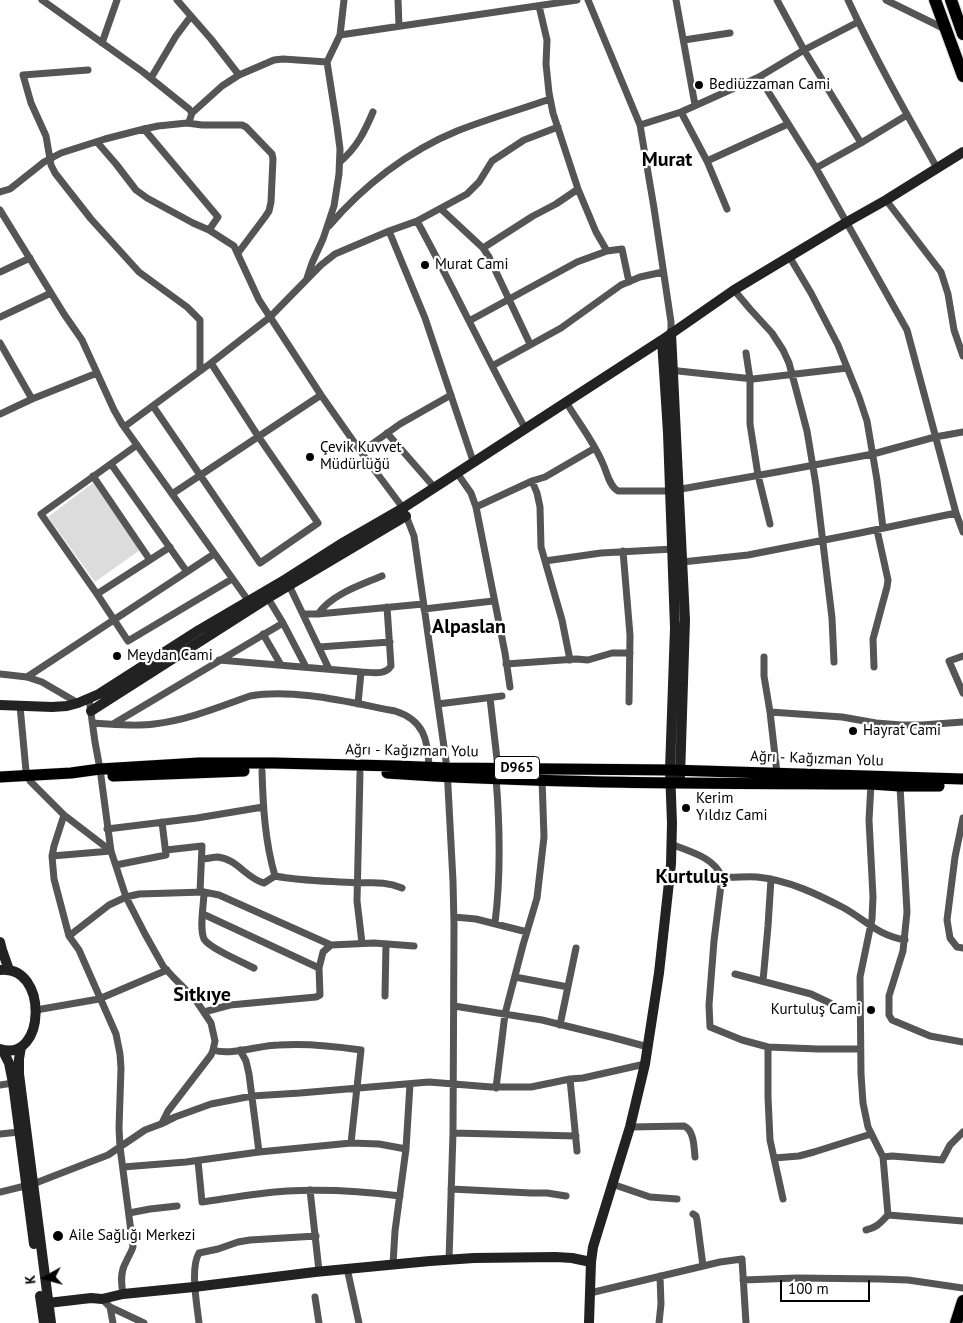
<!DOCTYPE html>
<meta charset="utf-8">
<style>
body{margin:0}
#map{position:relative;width:963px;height:1323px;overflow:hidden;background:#fff;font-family:"PT Sans",sans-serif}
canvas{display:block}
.north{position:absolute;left:20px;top:1253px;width:50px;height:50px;-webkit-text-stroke:4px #fff;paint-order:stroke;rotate:263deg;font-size:14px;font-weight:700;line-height:20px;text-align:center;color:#000}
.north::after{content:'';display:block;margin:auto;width:18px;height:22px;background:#000;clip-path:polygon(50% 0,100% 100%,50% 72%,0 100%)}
.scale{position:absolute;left:780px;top:1280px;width:90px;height:22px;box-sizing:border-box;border:2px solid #000;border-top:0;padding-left:6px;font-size:15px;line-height:18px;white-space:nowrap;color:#000;-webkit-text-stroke:4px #fff;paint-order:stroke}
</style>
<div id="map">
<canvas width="963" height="1323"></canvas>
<div class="north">K</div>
<div class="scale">100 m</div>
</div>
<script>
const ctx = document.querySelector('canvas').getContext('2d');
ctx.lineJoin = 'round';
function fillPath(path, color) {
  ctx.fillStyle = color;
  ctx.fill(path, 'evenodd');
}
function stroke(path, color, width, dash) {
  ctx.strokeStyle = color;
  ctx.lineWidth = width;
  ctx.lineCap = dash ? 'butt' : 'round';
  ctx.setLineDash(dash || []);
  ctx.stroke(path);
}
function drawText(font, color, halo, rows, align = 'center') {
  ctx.font = font + ' "PT Sans",sans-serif';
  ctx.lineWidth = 4.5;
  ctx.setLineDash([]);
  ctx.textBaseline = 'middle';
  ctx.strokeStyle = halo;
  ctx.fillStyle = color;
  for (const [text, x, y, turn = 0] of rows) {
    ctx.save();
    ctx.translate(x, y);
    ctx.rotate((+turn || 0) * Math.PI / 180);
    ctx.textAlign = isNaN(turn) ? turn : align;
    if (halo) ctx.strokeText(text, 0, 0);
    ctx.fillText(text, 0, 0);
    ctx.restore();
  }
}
fillPath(new Path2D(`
 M93 483 140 550 95 582 48 517Z`), '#dcdcdc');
const primary = new Path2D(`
 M387 773C548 784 710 783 871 784L900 786H939
 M113 776 244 771
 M0 777 71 773 100 769 199 763H274L396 766 447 768 670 770 963 779`);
const highway = new Path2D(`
 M935 0 963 76
 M951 0 963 34
 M956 1323 963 1301`);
stroke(primary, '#dbdbdb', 12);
stroke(highway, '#dbdbdb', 14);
stroke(new Path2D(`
 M42 0 143 72 189 109 192 113
 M177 0 211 39 239 75
 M398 0 399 26
 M588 0 640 125 654 208 671 322V333
 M676 0 695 105
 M777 0 804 50 861 143
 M848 0C875 58 906 113 937 168
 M886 0 945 29
 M539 6 547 40 546 64 549 93 553 113 578 189 596 232 607 251
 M340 35 577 0
 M684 40 730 33
 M102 43 117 0
 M88 70 23 75 31 103 46 136 51 165 55 173 91 219 139 272 187 307 200 320V371
 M759 77 816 168 907 330 956 513 963 532
 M151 78 176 36 191 16
 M681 112 707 161 727 209
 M187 123 202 125H242L246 127 272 154 273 159 271 202 269 211 265 217 238 253
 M640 125 681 112 759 77 804 50 858 22
 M144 129 218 217 209 230 234 246 259 300 321 395 361 452 403 508 414 536 447 768 453 881 454 925 453 1133 449 1260
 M97 142 116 164 136 190 147 198 193 223 209 230
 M707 161 788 124
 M340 162C357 147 364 133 373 112
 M816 168 861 143 907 115
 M0 192 10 189 44 162 61 153 105 139 144 129 158 126 187 123 189 122 192 113 222 86 239 75 274 60 283 59 327 62
 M886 200 941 272 948 294 954 330 963 356
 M441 209 483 248 489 257 530 344
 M0 210 64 314 82 340 114 410 122 424 250 603
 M417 221C455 290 487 360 525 428
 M329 226C363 186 408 151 457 131 487 119 519 110 550 99
 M389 231 425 318 473 461
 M483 248 533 216 556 204 578 189
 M789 256 811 293 838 345 859 397 867 421 877 480 883 528
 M0 272 30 258
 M307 278 312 263 323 239 334 206 339 174 340 149 337 126 327 62 340 35 344 0
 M734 290 750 309 772 333 783 350 789 363 801 408 807 431 816 485 832 618 834 662
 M0 317 51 293
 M469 321 577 262 607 251 622 249 629 282
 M0 343 32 399
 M746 353 750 379V424L758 475 770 524
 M492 366 561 328 621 285 640 277 663 272
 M669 370 753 379 847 368
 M566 402C578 422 594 442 603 464 607 472 609 486 618 491H670L777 472 873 454 935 437 963 432
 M153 406 260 563 318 523 258 436 211 363
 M0 414 32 399 97 373
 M124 427 211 363 270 317 321 265 335 254 389 231 417 221 467 194 479 182 492 161 524 140 558 127
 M387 433 434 487
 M137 445 41 514 97 594 128 641 232 579
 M361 452 400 424 451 395
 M111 464 187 572
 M457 473 471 493 476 507 505 653 510 687
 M93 476 150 560
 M532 481 537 493 540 507 541 547 562 620 570 660
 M172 494 321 395
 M476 507 532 481 545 477 595 448
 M623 551 630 635 629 702
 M545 561 601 553 673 549
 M682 562 748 555 860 533 956 513
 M288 583 329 669
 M97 594 170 547
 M266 595 283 623 306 667
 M424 609 493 601
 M303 614H318L423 604
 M318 614C332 594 361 585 382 576
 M263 634 281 665
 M319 647 390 642
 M963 656 949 661 963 693
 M764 657V676L770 712 777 773
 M219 660 361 672C371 672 385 676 391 666L387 607
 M506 664 576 659 588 660 612 653H630
 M874 667 873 639 887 587 888 580 877 530
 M0 674 27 677 42 682 78 703
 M27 677 214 554
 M490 698 498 768
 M89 699 95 742 100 769 111 851 126 897 145 934 163 966 174 978 195 999 211 1023 215 1041 213 1050 211 1055 168 1111 162 1123
 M358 704 361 672
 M438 704 502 696
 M20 706 26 771
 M770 712 842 717 876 723 901 725H922L963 722
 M93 723C113 724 134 727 154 724 188 720 219 707 250 696 294 688 352 703 395 711 424 720 428 740 429 767
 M113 724 283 623
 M262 771C263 806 265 842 275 876
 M360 773 357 901 362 943
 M30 781 64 815 111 851
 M900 786 907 912 903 951 889 996V1015L892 1020 930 1036 963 1042
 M64 815 54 846 52 856 54 879 69 936 79 950 116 1034 120 1054 121 1068 119 1128 120 1147 133 1247C131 1253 128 1257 126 1262 120 1272 121 1283 123 1294
 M963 818 955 857 947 920 950 938 957 947 963 948
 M107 829 197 818 263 807
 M671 844C690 852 714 857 722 877L714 941 709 1005 710 1027 742 1040 768 1047 818 1049H860
 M166 850 202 846 200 892
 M52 856 111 851
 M202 859C207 859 213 857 218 857 237 859 247 879 264 883L275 876C301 881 329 881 356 883 373 883 385 881 402 888
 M116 865 166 855 162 822
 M722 877C734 878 746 876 757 877 788 880 817 894 844 908 867 921 877 935 905 940
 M204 892C204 904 199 928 204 939 209 948 244 963 254 968
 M203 914 319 968
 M454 917 476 919 527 932
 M495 923C501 875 500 827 496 778
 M69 936 109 905 126 897 139 894 204 892 219 895 331 945
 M735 974 811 994 830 1003
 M515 977 568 987
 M763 981 768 926 771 879
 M385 996 386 944
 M454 1006 542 1020 611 1037 648 1047
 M36 1010 99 999 167 970
 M204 1012 230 1005 316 997 320 995 319 968 323 952 331 945 374 943 414 946
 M560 1025 576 948
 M768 1047V1097L770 1140 783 1199
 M213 1050C232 1056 259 1045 279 1045 306 1043 334 1046 361 1050L351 1143
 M240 1050 246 1061 249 1074 259 1152
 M570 1079 577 1151
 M0 1085 13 1083
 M496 1088 505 1014 523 945 537 898 544 837 542 779
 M630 1127 684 1126C694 1130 694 1147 695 1157
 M453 1133 576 1136
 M0 1134 19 1132
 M883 1157 892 1156 942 1160 950 1145 963 1132
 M774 1158 799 1156 814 1152 871 1134
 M198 1161 202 1202C230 1198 258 1193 287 1191 325 1189 362 1191 400 1196
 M123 1167 186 1162 259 1152 351 1143 379 1144 406 1149
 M612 1184 650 1197 677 1199
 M451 1189 531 1193H547L566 1196
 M310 1190 319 1271
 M0 1192 33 1184 108 1155 145 1130 161 1124 175 1117 211 1104 252 1096 300 1093 429 1082 491 1087H531L570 1079 583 1078 645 1064
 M129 1213 150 1209 177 1206
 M693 1214 696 1216 697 1220 703 1266
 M888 1215 963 1221
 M866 1230C878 1227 880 1223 888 1215L883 1157 868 1127 863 1103 861 1074 860 977 872 919 873 897 869 820 871 784
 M393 1264 395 1231 406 1149 410 1084
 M347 1268 359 1323
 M743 1280 797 1278 879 1279 908 1280 963 1288
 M590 1293 720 1262 742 1259 746 1323
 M315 1297 319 1323
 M102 1299 110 1307 144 1323
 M110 1307 113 1323
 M199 1323C197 1305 190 1268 199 1253L218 1249 238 1242 250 1240 316 1236
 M659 1323 661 1304 660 1276`), '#555', 7);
stroke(new Path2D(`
 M671 333 685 620 680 777
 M0 705 52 707 67 706 78 703 99 694 199 630 286 579 344 542 403 508 662 340 734 290 847 222 886 200 963 152
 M91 711 268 598 406 516
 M0 942 2 950 9 970
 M0 970C49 964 46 1064 0 1049
 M21 1047 19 1059V1074L51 1323
 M3 1051 9 1063 13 1083 34 1244
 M40 1296 44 1323
 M48 1303 91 1298 102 1299 123 1294 194 1287 315 1272 430 1261 474 1258 556 1257 572 1258 591 1262
 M589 1323 591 1262 593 1247 630 1127 645 1064 659 973 671 864 672 823 670 770 675 628 668 433 662 340`), '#222', 10);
stroke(primary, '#000', 11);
stroke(highway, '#000', 12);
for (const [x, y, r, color] of [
 [699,85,5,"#000"],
 [425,265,5,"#000"],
 [310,457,5,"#000"],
 [117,656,5,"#000"],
 [853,731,5,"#000"],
 [686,808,5,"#000"],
 [871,1010,5,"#000"],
 [58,1236,6,"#000"]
]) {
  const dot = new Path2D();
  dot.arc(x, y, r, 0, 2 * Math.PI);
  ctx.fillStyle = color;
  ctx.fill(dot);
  stroke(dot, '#fff', 2);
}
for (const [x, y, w] of [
 [517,768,45]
]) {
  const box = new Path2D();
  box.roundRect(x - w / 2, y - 11.5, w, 23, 4);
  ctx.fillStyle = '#fff';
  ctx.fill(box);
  stroke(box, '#000', 1);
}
drawText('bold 14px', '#000', null, [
 ["D965",517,768]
]);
drawText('15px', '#000', '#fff', [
 ["Bediüzzaman Cami",709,85],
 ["Murat Cami",435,265],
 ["Çevik Kuvvet",320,448],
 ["Müdürlüğü",320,465],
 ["Meydan Cami",127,656],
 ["Hayrat Cami",863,731],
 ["Kerim",696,799],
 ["Yıldız Cami",696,816],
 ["Kurtuluş Cami",861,1010,"right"],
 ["Aile Sağlığı Merkezi",69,1236]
], 'left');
drawText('15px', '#000', '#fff', [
 ["Ağrı - Kağızman Yolu",412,751,1],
 ["Ağrı - Kağızman Yolu",817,759,2]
]);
drawText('bold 20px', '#000', '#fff', [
 ["Murat",667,160],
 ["Alpaslan",469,627],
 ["Kurtuluş",692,877],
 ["Sıtkıye",202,995]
]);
</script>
